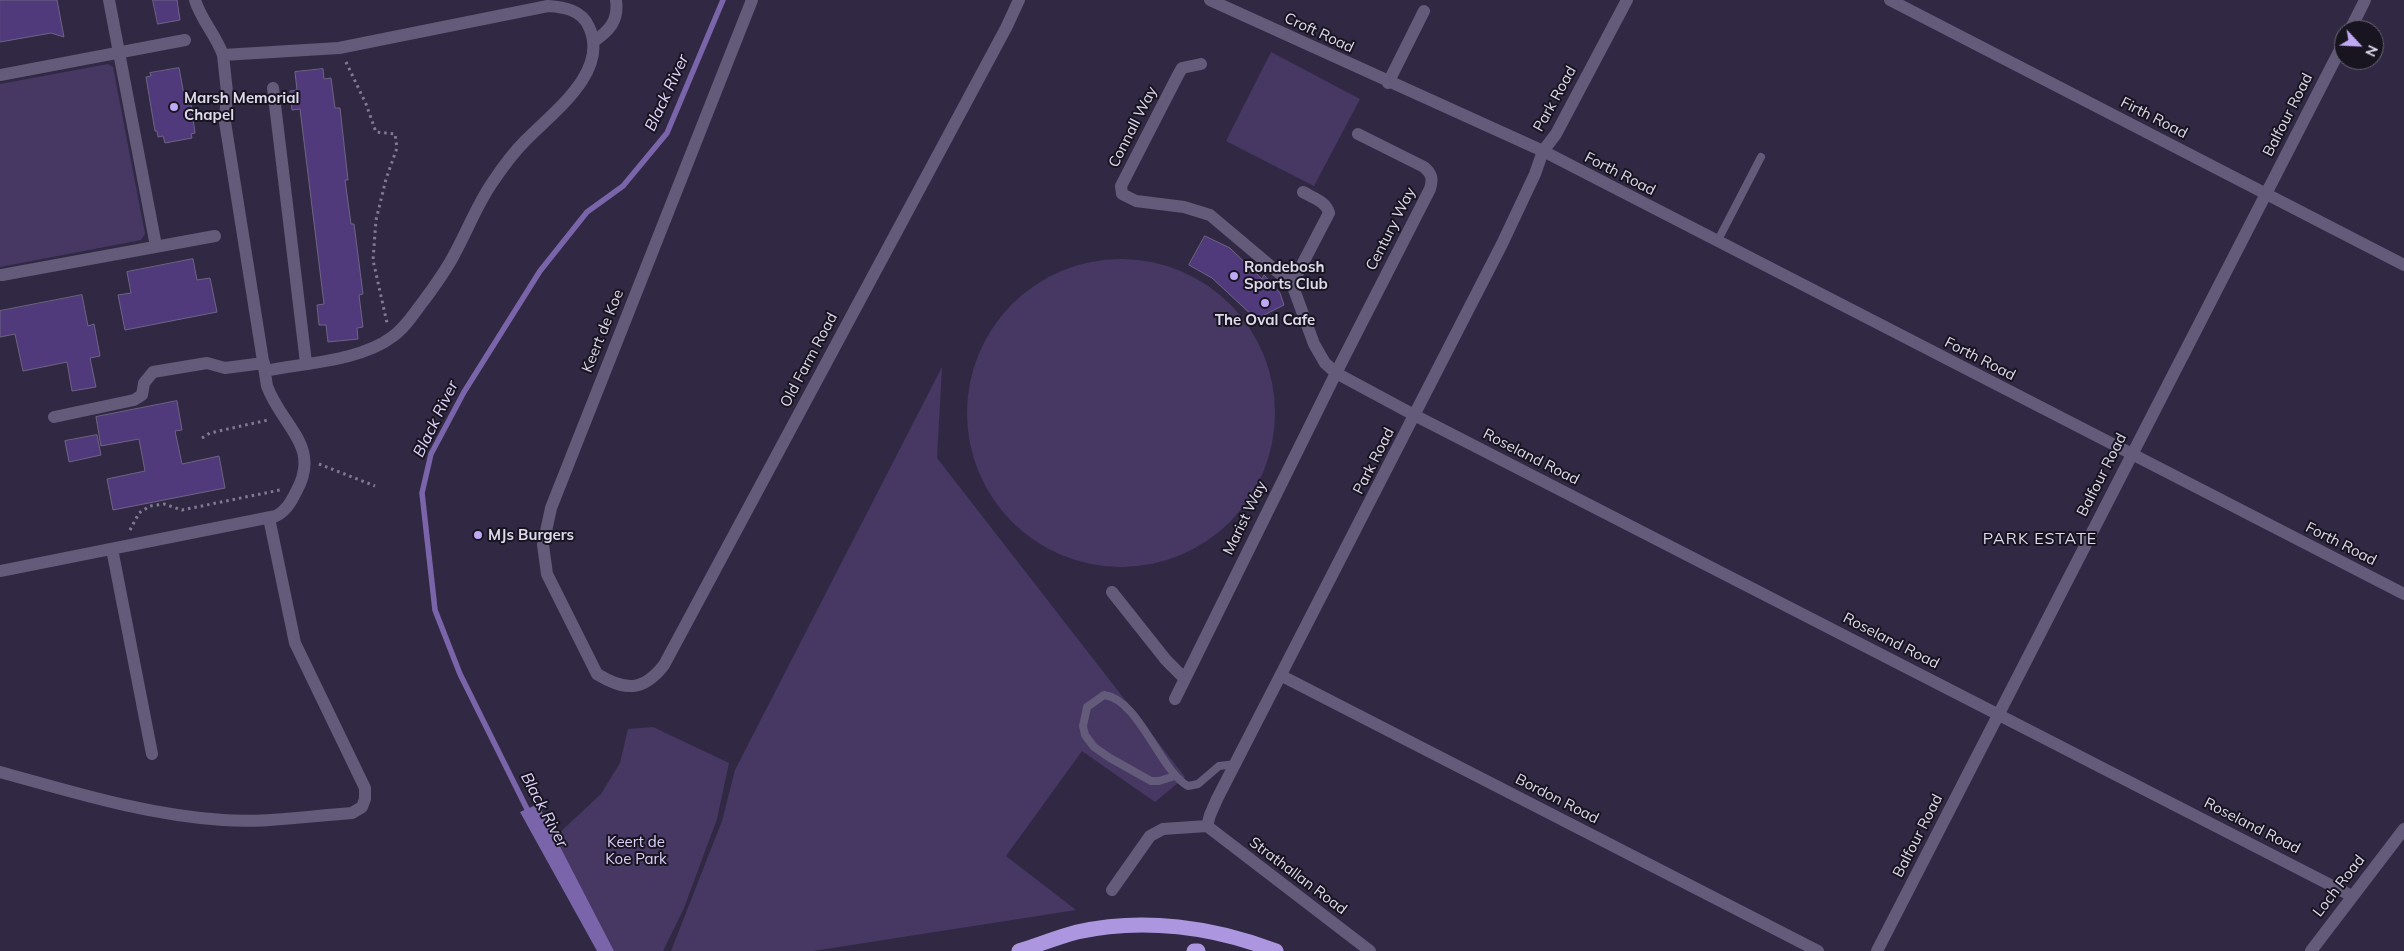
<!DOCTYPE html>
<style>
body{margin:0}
#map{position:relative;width:2404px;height:951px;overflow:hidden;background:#312944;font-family:Mulish,sans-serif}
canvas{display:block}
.north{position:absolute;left:2334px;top:20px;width:50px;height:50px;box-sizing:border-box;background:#181420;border:1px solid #686372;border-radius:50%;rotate:115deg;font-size:14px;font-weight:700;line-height:20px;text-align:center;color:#dfdaec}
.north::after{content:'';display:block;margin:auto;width:18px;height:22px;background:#bfa8f4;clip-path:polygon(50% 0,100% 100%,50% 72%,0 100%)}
</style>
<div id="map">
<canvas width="2404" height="951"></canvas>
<div class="north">N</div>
</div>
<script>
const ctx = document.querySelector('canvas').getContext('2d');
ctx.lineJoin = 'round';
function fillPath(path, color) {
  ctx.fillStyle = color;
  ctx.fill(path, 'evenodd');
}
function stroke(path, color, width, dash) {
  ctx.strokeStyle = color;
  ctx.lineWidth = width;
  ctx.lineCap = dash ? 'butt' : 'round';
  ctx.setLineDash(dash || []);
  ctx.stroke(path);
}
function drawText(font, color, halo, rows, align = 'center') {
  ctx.font = font + ' Mulish,sans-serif';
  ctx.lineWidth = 4;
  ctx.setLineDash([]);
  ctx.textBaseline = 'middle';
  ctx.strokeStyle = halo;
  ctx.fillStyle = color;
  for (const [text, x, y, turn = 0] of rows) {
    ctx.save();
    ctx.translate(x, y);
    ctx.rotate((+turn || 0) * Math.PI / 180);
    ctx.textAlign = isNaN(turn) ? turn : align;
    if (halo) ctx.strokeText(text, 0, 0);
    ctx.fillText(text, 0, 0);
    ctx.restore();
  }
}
fillPath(new Path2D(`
 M1271 52 1360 99 1314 186 1226 141Z
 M108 64 113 67 145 234 141 240 0 267V84Z
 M967 413a154 154 0 1 1 308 0a154 154 0 1 1-308 0Z
 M942 367 937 458 1185 777 1155 802 1082 751 1006 856 1076 910 813 951H671L722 821 735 770Z
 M653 727 729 763 717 819 684 908 663 951H614L555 837 601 794 620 763 628 729Z`), '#463862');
fillPath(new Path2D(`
 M538 804 614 951H597L520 812Z`), '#7b65aa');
stroke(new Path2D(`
 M530 815 460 674 435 610 422 493 431 454 464 392 540 271 587 212 623 186 667 133 723 0`), '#7b65aa', 5.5);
const building = new Path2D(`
 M0 0H57L64 37 51 33 0 42Z
 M153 0H177L180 20 158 24Z
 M179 68 186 105 191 104 195 133 191 134 192 138 165 143 163 136 158 137 157 131H155L146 77 151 76 150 73Z
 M323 69 324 79 331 78 335 108H340L348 180H345L351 224H354L363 294 359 295 363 327 357 328 358 339 328 342 326 325H319L317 305 324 304 300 109 292 110 290 91 297 90 295 72Z
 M1205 236 1230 248 1262 279 1264 275 1280 293 1284 305 1256 319 1212 278 1189 265Z
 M193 259 197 280 210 278 217 312 125 330 118 295 131 293 127 272Z
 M82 295 88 326 94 324 100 356 90 358 96 387 72 391 67 362 23 371 15 334 0 337V311Z
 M177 401 182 430 175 431 182 464 219 456 225 488 113 510 107 479 145 471 139 439 101 446 96 417Z
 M97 435 101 455 69 462 65 441Z`);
fillPath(building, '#513a7b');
stroke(building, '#6d6483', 1);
stroke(new Path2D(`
 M346 62 366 104 376 132 395 134 397 148 386 179 376 220 373 260 387 323
 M202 438 210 433 268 420
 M319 464 375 486
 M130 530 139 513 150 506 164 504 182 510 280 490`), '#817b92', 3, [2.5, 4]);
stroke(new Path2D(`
 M1717 242 1761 157
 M1175 776 1159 781H1151L1110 758 1094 747 1085 735 1083 726 1087 707 1104 695C1139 699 1160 771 1188 786L1198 784 1219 766 1236 764`), '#635b79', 8);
stroke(new Path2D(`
 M109 0 156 246
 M195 0C201 20 216 35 223 55L339 48 548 6C564 7 582 10 589 27 610 72 552 113 525 141 513 153 502 168 492 183 477 205 468 229 455 253 446 271 434 287 422 303 413 315 404 329 392 337 360 361 304 363 265 371
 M752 0 551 508 543 545 547 574 597 674C625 691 643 692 664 665L1006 28 1019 0
 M1210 0 1543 151 2404 594
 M1890 0 2404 265
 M2350 30 2365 0
 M593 42C609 31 619 21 616 0
 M1201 64 1182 68 1178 75 1121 186 1122 194 1136 201 1184 207 1210 215 1292 284 1314 344 1325 363 1336 373 1416 416 2352 896
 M0 75 185 40
 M1388 83 1424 11
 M273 88 306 363
 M2 275 215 236
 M1292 284 1329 213C1326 201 1313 198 1303 192
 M54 417 134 400 142 395 144 383 153 372 207 363 225 368 264 363
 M112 549 152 754
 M0 571 276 516C286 511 291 502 296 492 322 446 282 427 267 386L225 122 227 92 223 55
 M1112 592 1166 660 1184 678
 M1282 676 1818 951
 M1175 699 1336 373 1430 189C1433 179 1432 174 1424 167L1358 134
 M0 772C73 792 146 815 223 820 262 823 301 817 340 814L352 813 362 807 365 799V788L295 643 269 518
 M1207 826 1210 815 1217 799 1502 244 1535 174 1543 151 1556 134 1627 0
 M1207 826 1370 951
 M1112 890 1150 836 1163 829 1207 826
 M1877 951 2344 42
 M2311 951 2404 829`), '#635b79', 12);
stroke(new Path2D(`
 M1019 951C1038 945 1058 937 1077 932 1143 917 1214 927 1276 951
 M1194 951H1198`), '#ac96df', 15);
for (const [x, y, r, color] of [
 [174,107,5,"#bfa8f4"],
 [1234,276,5,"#bfa8f4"],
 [1265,303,5,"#bfa8f4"],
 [478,535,5,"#bfa8f4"]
]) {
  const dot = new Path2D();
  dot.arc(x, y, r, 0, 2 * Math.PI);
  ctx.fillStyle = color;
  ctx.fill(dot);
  stroke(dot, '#181420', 2);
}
drawText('15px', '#dfdaec', '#181420', [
 ["Croft Road",1319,33,25],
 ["Park Road",1555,99,-61],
 ["Balfour Road",2288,115,-63],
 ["Firth Road",2154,118,27],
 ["Connall Way",1133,127,-63],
 ["Forth Road",1620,174,27],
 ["Century Way",1391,229,-63],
 ["Keert de Koe",603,331,-68],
 ["Forth Road",1980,359,27],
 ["Old Farm Road",809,360,-62],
 ["Roseland Road",1531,457,27],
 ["Park Road",1374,461,-63],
 ["Balfour Road",2102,475,-63],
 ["Marist Way",1245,518,-64],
 ["Forth Road",2341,544,27],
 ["Roseland Road",1891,641,27],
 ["Bordon Road",1557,799,27],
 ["Roseland Road",2252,826,27],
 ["Balfour Road",1918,836,-63],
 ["Strathallan Road",1298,876,37],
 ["Loch Road",2339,886,-52]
]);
drawText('bold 15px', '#dfdaec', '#181420', [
 ["Marsh Memorial",184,98],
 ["Chapel",184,115],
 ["Rondebosh",1244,267],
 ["Sports Club",1244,284],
 ["The Oval Cafe",1265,320,"center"],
 ["MJs Burgers",488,535]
], 'left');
drawText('15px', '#ddd2fa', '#181420', [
 ["Keert de",636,842],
 ["Koe Park",636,859]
]);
drawText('italic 16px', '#e1d6fd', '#181420', [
 ["Black River",667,93,-65],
 ["Black River",436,419,-64],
 ["Black River",544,810,62]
]);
ctx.letterSpacing = '1px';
drawText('16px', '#dfdaec', '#181420', [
 ["PARK ESTATE",2040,539]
]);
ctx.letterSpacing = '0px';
</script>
